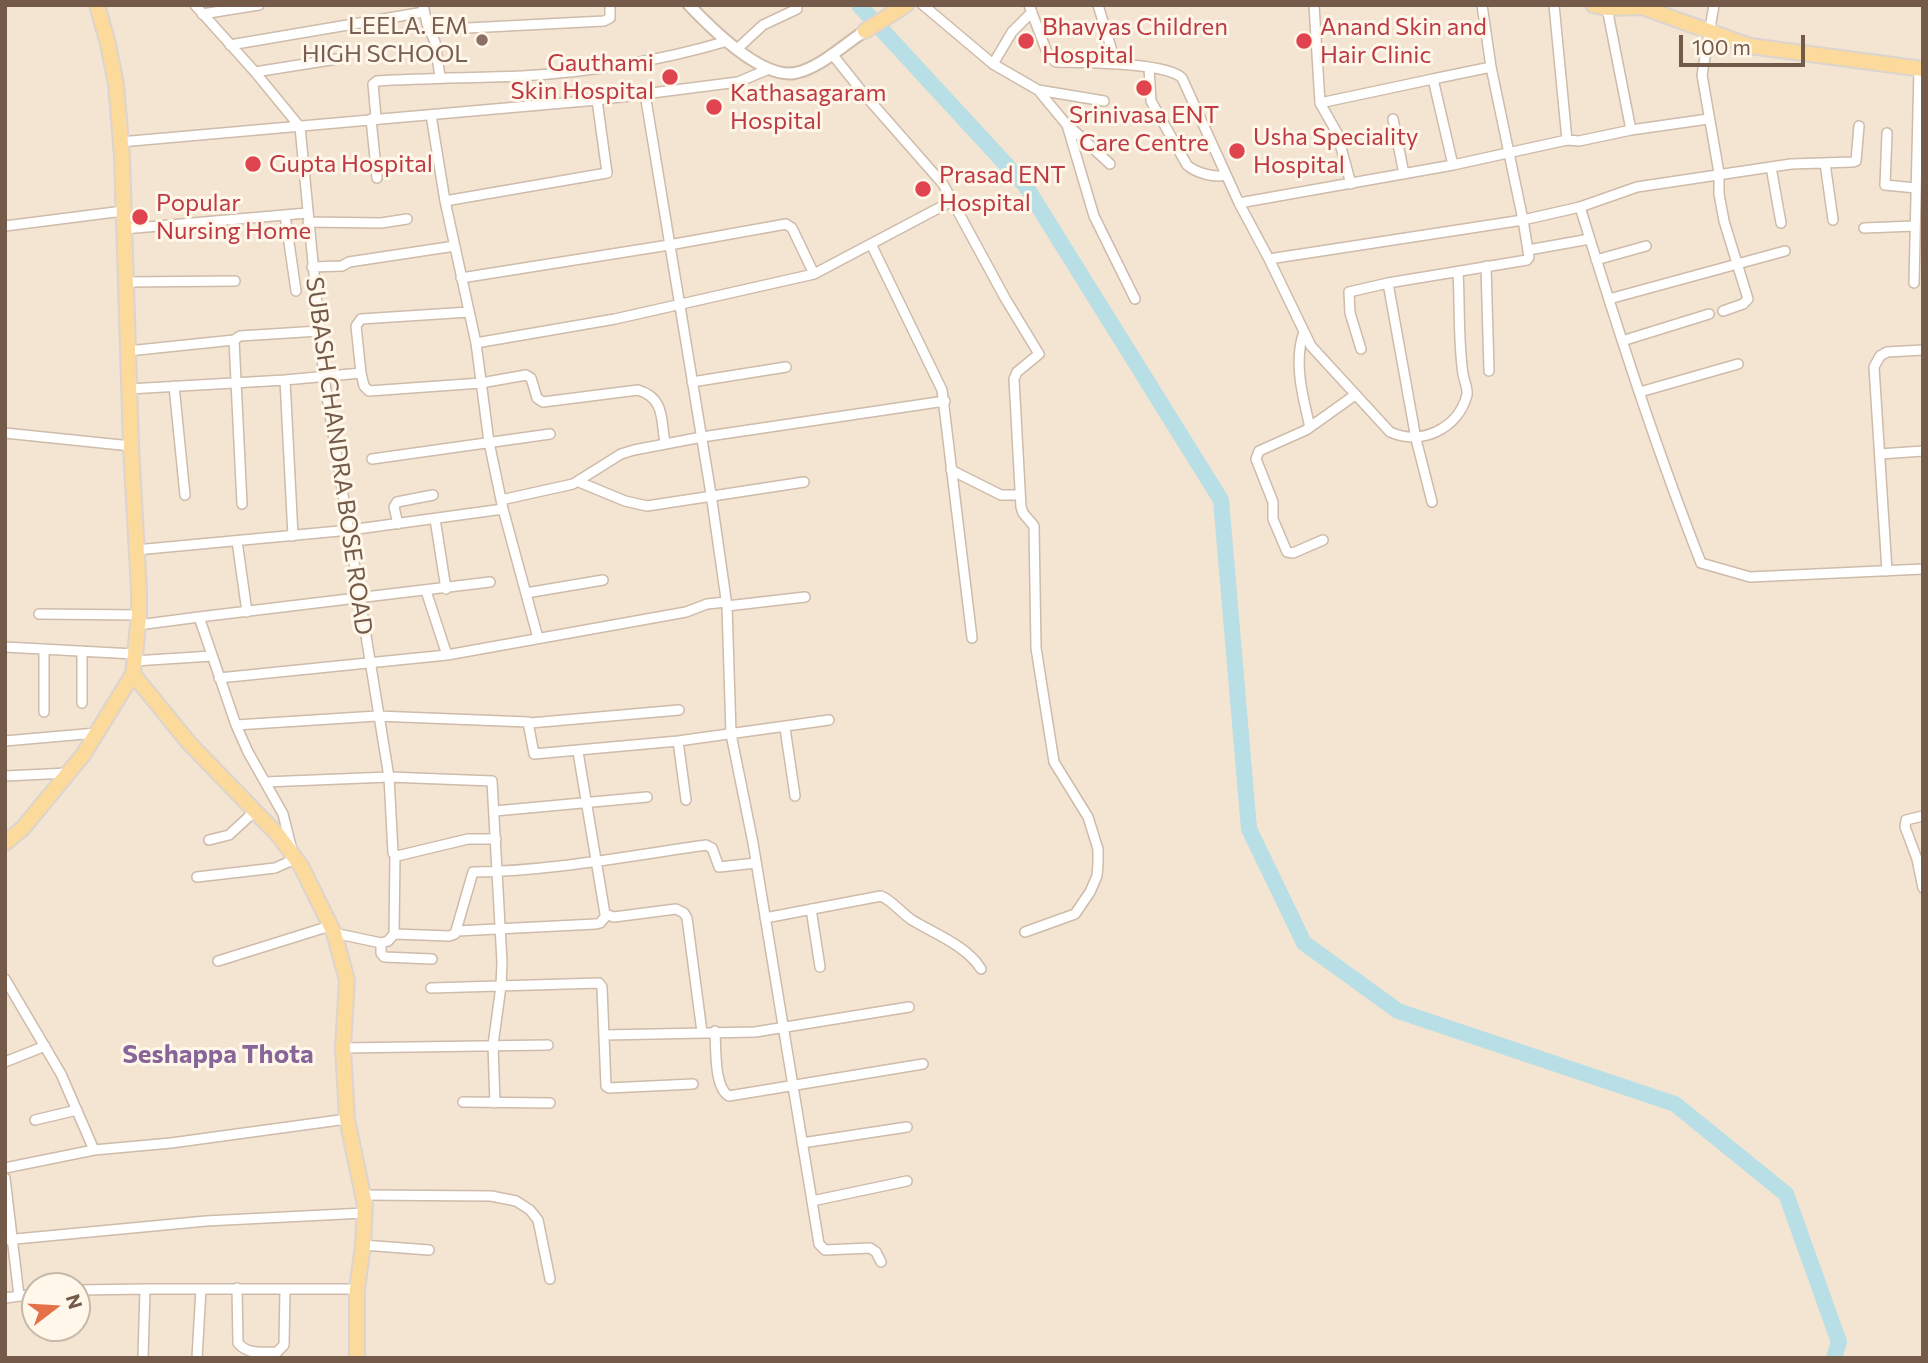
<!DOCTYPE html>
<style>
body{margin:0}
#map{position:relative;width:1928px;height:1363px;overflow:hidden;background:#fcf3e3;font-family:Commissioner,sans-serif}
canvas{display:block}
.frame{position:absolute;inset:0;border:7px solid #745a49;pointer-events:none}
.north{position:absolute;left:21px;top:1272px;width:70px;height:70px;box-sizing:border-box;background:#fff7e9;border:2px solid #c7b8a9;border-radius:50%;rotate:73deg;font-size:19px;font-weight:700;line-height:28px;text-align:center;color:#745a49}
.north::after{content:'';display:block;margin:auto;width:24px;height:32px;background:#e67048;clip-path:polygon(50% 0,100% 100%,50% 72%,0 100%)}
.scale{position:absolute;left:1679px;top:35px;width:126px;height:32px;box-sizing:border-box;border:4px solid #745a49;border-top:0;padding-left:9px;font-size:21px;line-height:24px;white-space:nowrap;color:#745a49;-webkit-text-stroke:5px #fff7e9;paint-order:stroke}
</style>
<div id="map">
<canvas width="1928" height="1363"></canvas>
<div class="frame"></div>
<div class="north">N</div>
<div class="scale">100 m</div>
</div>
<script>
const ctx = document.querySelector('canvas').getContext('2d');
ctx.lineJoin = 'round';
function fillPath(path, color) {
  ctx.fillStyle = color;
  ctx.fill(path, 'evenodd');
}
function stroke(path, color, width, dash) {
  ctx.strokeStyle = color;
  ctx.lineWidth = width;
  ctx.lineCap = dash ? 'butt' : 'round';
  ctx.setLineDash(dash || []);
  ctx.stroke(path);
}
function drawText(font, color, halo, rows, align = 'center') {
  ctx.font = font + ' Commissioner,sans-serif';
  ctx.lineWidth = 6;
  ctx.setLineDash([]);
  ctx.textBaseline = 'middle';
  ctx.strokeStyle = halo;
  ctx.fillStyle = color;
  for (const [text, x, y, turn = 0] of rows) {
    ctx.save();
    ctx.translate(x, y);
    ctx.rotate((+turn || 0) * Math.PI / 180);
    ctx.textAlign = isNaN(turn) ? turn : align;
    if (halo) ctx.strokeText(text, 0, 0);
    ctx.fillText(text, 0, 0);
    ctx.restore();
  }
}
fillPath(new Path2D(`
 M5 5H1923V1358H5ZM35 1286H77V1328H35Z`), '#f4e5d2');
stroke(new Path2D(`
 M859 5 1025 185 1221 500 1249 829 1304 943 1398 1011 1675 1104 1786 1194 1839 1342 1834 1358`), '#b8dee6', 16);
const minor = new Path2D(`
 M195 5 255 72 300 127 324 378 389 777 393 853 397 856 468 839H496
 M423 5 427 24 435 42 440 77
 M923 5 993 64 1038 90 1067 125 1094 216 1135 299
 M1029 5 1048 55 1056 62C1082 63 1165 62 1182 78L1239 203 1269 259 1311 346 1390 432C1421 446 1458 429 1467 395 1468 388 1464 381 1463 374 1458 341 1460 305 1458 272
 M1098 5 1116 64
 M1314 5 1320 103 1337 133 1351 184
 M1482 5 1491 67 1523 220 1580 207C1617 327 1655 446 1701 563L1750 577 1923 569
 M1714 5 1702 75 1719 173V194L1724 221 1748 299 1743 304 1723 311
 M1607 8 1631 130
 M202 14 259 5
 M429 30 604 21 610 18V5
 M230 45 424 12
 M737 49 763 25 797 9
 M832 54 864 94 943 184 1005 298 1039 354 1017 372 1014 379 1021 507 1023 513 1034 526 1036 648 1054 762 1088 817 1098 849V863L1097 876 1090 892 1075 914 1025 932
 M993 64 1012 32 1032 12
 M1149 68 1151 101 1187 165C1196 173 1214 178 1226 175
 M255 72 343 58
 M1433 79 1491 67
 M1038 90 1104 101
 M645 94 711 494 727 606 731 734 753 843 819 1244 825 1250 870 1248 876 1252 881 1262
 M1320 103 1433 79 1453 165 1567 140 1554 5
 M376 118 373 84 377 81C425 78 474 78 522 76 590 72 659 61 724 42
 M371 119 377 178
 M1393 119 1404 174
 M1069 126 1110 164
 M1887 133 1885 185 1916 188
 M1567 140 1579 141 1631 130 1708 119
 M120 142 597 100 738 82 769 69
 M1825 163 1833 220
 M1771 167 1781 223
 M445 201 607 173 597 100
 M1239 203 1453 165
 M1580 207 1637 187 1791 164 1853 162 1856 161 1859 126
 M285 215 296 291
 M308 222 381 223 407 219
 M5 226 123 211
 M1864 228 1915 226
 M124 229 307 213
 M871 244 942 390 972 638
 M1528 250 1590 239
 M1269 259 1523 220 1529 257 1527 260 1388 283 1349 292 1350 313 1361 349
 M1596 260 1646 246
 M1486 266 1489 371
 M312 267 342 266 349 262 455 246
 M461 278 669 245 786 224 792 228 814 274
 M126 282 235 281
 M1388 283 1416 439 1432 502
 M1914 283 1919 68
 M1609 299 1785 251
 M1304 332C1293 361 1303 398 1310 427
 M1622 341 1709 314
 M476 343 615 319 814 274 952 201
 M128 351 234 340
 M361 373 356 326 361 319 469 312
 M285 380 361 373 364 386 369 391 481 383 526 375 531 378 537 398 543 402 638 390C665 398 661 420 665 444
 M692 382 786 367
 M174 386 185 495
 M129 389 285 380 293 536
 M1640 392 1738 364
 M5 433 131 446
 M1880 454 1923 451
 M372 459 550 434
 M951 470 1001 495H1020
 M579 482 625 501 647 506 804 482
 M501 500 573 484 621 454 634 450 702 437 945 401
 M242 504 234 340 240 336 319 331
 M503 509 538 638
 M435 519 446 589
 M398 524 394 507 397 502 433 495
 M1323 540 1293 553 1287 552 1273 519V502L1256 459 1259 451 1306 430 1355 395
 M237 541 247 612
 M136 550 350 530 503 509 489 442 476 343 445 201 431 115
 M1887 571 1874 367 1880 356 1887 352 1923 350
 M426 591 447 655 686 612 707 604 726 602
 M526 593 603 580
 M727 606 805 597
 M39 614 139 615
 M138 625 199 617
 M5 647 134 654
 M134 661 212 656
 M219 678 447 655
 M82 703V651
 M44 712V649
 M530 723 679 710
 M236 725 377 716 528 722 534 754 678 741 829 720
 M785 728 795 796
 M5 741 96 733
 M678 741 686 800
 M578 752 605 914 614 917 676 909 684 913 687 918 702 1032
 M5 776 68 773
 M265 782 389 777 492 781 502 962 501 986 493 1045 495 1103
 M495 811 647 797
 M1923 816 1906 820 1905 827 1917 859 1923 888
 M209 840 229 835 255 811
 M292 850 283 814 248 752 236 725 199 617 490 582
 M197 877 275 868 295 859
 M811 909 820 967
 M765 918 881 896C893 901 901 913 912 920 935 934 967 946 981 969
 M457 931 596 924 600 923 606 916
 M334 933 381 943 388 941 394 934 395 855
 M394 934 449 936 455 934 473 872C551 871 629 856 706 845L712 848 719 867 756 863
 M381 943V953L384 957 432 959
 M218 961 330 926
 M5 979 61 1074 94 1150 171 1143 347 1119
 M431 988 599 983 602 987 606 1086 609 1088 693 1084
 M715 1031C716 1048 714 1088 729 1096L923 1064
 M604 1035 755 1032 909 1007
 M343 1048 548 1045
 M5 1062 45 1046
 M463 1102 550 1103
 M35 1120 77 1110
 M802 1143 907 1127
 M5 1168 94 1150
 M5 1178 19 1296
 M363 1195 491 1196 516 1201 530 1210 538 1220 550 1279
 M812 1201 907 1181
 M5 1240 206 1221 364 1213
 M363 1245 429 1250
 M237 1288 238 1343C248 1355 262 1352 277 1352L284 1345 285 1289
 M77 1290 145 1289
 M5 1298 35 1294
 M143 1358 145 1289H357
 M197 1358 201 1289`);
const tertiary = new Path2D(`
 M689 5C710 27 761 79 795 73 820 68 843 45 865 31`);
const primary = new Path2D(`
 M1593 5 1607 8 1642 7 1750 46 1923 69
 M865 31 906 5
 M133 674 189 743 278 835 301 866 334 933 347 980 343 1048 347 1119 365 1205 363 1245 357 1289V1358
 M5 843 23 828 83 755 133 674 139 615V591L131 446 122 156 116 84 108 44 97 5`);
stroke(minor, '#cebbaa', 12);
stroke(tertiary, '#cebbaa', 14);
stroke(primary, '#dbd4d0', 18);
stroke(minor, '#fff', 9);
stroke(tertiary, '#fff', 10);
stroke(primary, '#fbda9c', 14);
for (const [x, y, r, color] of [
 [482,40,7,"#8d6e63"],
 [1026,41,9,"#e0444e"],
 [1304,41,9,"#e0444e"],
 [670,77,9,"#e0444e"],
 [1144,88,9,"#e0444e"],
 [714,107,9,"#e0444e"],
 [1237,151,9,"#e0444e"],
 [253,164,9,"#e0444e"],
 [923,189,9,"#e0444e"],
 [140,217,9,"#e0444e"]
]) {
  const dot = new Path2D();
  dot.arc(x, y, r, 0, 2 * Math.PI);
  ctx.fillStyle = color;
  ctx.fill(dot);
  stroke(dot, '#fff7e9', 2.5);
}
drawText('24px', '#785e54', '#fff7e9', [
 ["LEELA. EM",468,26],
 ["HIGH SCHOOL",468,54]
], 'right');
drawText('24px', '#be3a42', '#fff7e9', [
 ["Bhavyas Children",1042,27],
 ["Hospital",1042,55],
 ["Anand Skin and",1320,27],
 ["Hair Clinic",1320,55],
 ["Gauthami",654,63,"right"],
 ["Skin Hospital",654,91,"right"],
 ["Kathasagaram",730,93],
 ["Hospital",730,121],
 ["Srinivasa ENT",1144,115,"center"],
 ["Care Centre",1144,143,"center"],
 ["Usha Speciality",1253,137],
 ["Hospital",1253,165],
 ["Gupta Hospital",269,164],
 ["Prasad ENT",939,175],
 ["Hospital",939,203],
 ["Popular",156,203],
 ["Nursing Home",156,231]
], 'left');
drawText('24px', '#745a49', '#fff7e9', [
 ["SUBASH CHANDRA BOSE ROAD",339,456,82]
]);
drawText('bold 26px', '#886598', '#fff7e9', [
 ["Seshappa Thota",218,1054]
]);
</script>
